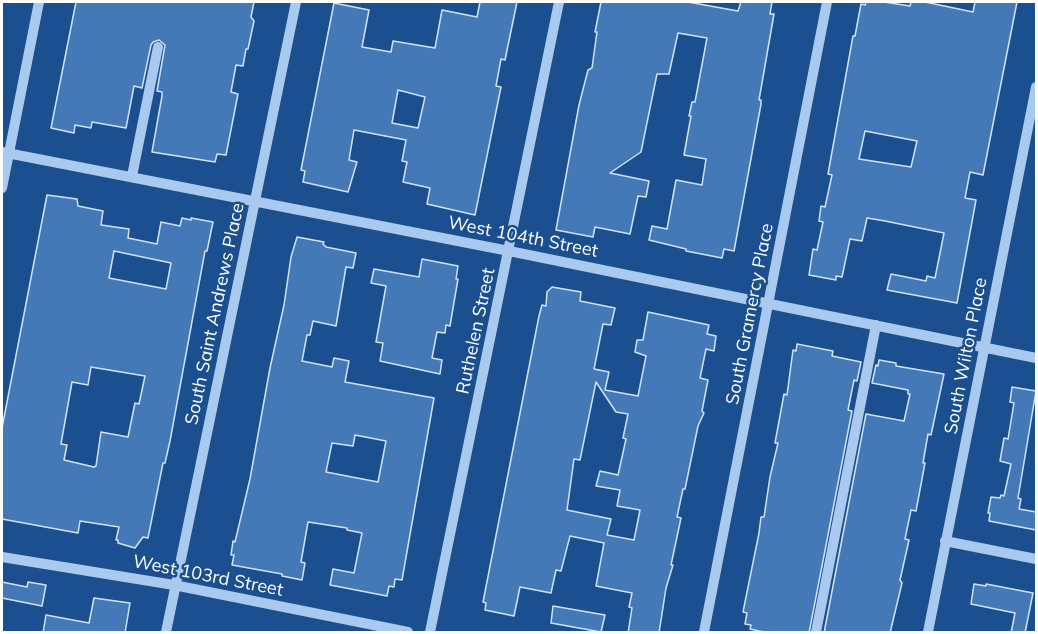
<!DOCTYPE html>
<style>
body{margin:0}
#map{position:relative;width:1038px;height:634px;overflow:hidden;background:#1b4f8f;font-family:Mulish,sans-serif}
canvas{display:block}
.frame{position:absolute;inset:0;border:3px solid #fff;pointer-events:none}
</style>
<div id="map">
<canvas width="1038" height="634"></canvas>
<div class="frame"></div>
</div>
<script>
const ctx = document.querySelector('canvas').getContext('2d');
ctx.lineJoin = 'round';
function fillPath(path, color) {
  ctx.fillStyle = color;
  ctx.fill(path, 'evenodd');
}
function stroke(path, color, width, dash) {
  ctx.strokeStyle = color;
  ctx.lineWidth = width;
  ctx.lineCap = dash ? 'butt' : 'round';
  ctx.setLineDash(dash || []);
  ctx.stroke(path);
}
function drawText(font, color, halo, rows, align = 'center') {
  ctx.font = font + ' Mulish,sans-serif';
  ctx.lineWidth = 5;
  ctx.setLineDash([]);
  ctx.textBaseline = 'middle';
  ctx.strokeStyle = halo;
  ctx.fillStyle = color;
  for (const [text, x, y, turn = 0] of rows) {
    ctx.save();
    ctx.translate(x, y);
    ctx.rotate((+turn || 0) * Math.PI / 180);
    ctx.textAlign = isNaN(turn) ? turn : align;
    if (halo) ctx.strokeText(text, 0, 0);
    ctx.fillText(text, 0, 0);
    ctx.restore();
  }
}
const building = new Path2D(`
 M76 2H254L251 17 254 21 248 49H246L243 66 236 65 231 92 238 94 226 155 217 154 215 162 152 152 162 96V92L157 91 165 45 159 40 153 42 151 45 142 88 134 86 126 128 92 122 91 128 75 125 74 133 51 128Z
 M480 2H517L505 60 501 59 496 86 501 87 475 215 427 204 430 188 403 182 407 162 402 161 406 140 354 130 349 160 357 162 348 192 303 182 305 171 301 170 334 3 369 10 362 47 391 52 393 41 435 48 442 10 477 17ZM398 90 425 97 418 128 392 123Z
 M601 2H688L738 11 741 2H772L770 14H774L759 100H761V104L734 251 724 249 722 258 686 251V249L649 240 652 226 667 229 676 180 702 185 706 159 684 155 691 116H689L692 102H695L707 38 678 33 669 74H657L641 152 610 173 649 181 646 197 638 196 630 234 595 227 593 237 556 230 579 105 588 70 592 68 597 32H595Z
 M866 2H884L910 6 911 2H925L973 12 975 2H1017L983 175 970 172 965 198 976 200 957 303 887 290 891 274 926 281 927 276 935 278 944 233 885 221 867 218 862 241 850 239 842 277 836 276V280L809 275 813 249 817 250 823 222 819 221 821 206 825 207 832 175 828 174 853 36H855L861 4 865 5ZM865 131 917 141 911 167 859 159Z
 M47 195 77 199 78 206 103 211 101 225 129 229 128 238 157 244 161 222 180 226 182 218 191 220V218L213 222 207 251H205L170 441 165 463H163L148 538 143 537 135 548 118 543V540H116L119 527 80 521 78 533 2 519V428ZM114 251 171 263 166 289 109 278ZM91 367 145 376 139 404 135 403 128 437 101 432 96 466 94 467 64 460 67 445 61 444 72 382 88 385Z
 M297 237 324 242 323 244 326 247 356 253 353 268 346 267 336 326 313 321 310 335H307L302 361 332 367 334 358 349 361 345 382 434 398 402 580 395 579 394 587 389 586 387 596 330 585 333 569 354 573 362 533 347 530V528L308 522 301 562 305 563 302 580 282 576V574L232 565 234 555H231L233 541 235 542 250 479 270 368 284 305 291 257ZM355 435 386 441 378 482 326 472 332 443 353 446Z
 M422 259 458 266 456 279H458L450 326 446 325 445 333 437 332 432 358 442 360 440 374 380 361 383 343 376 342 386 286 371 283 374 269 419 277Z
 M552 287 581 292 580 301 615 308 611 325 603 324 594 369 609 372 605 390 638 396 646 356 635 352 637 340H643L648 312 709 325 707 334 716 336 714 351 706 349 700 378 708 380 702 411 704 413 698 426 685 489H683L677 517 681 518 671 565H673L666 588 659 633H628L632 608 629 607 632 593 596 586 604 543 570 536 561 571 556 570 551 593 520 587 514 616 485 610 486 603 483 602 539 316 542 305 546 306 547 292ZM596 382 616 412 628 414 623 438 626 439 618 475 600 471 596 486 620 490 617 506 640 510 634 540 607 535 611 519 567 510 574 459 580 460Z
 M797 344 833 351 832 356 861 362 857 381 854 380 848 410 852 411 809 633H768L750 629 751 625 745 624 747 613 743 612 759 533 761 517H764L770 477 778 443H775L784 394 787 395 793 350 796 351Z
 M879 360 896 363V366L944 374 931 435 928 434 923 463H925L916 511 911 510 905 539 909 540 900 580 902 583 890 633H824L866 414 904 421 910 394H908V390L872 383 876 365 878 366Z
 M1012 387 1036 391 1018 498 1021 499 1019 509 1036 512V530L989 521 990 513H988L991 497 1000 498 1001 495 1004 496 1011 464 1000 461 1004 438 1008 439 1014 403 1010 402Z
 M2 582 27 587 28 582 46 585 42 606 2 598Z
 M974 584 986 586V584L1033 593 1025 633H1011L1015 613 971 604Z
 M94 598 130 603 125 633H43L46 615 89 623Z
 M553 606 605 615 601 632 551 623Z`);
fillPath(building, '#4478b7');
stroke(building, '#cfe3fa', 1.5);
stroke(new Path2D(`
 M2 152 509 251 1036 358
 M132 176 158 47
 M2 188 39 2
 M945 541 1036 559
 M2 557 174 585 408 632
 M166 632 296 2
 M430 632 559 2
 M704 632 827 2
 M816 632 876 325
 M928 632 1036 87`), '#a9c9ee', 10);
drawText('18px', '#fff', '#1b4f8f', [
 ["West 104th Street",523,237,11],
 ["South Saint Andrews Place",215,314,-78],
 ["South Gramercy Place",750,314,-79],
 ["Ruthelen Street",476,331,-78],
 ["South Wilton Place",966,356,-79],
 ["West 103rd Street",208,576,11]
]);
</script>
